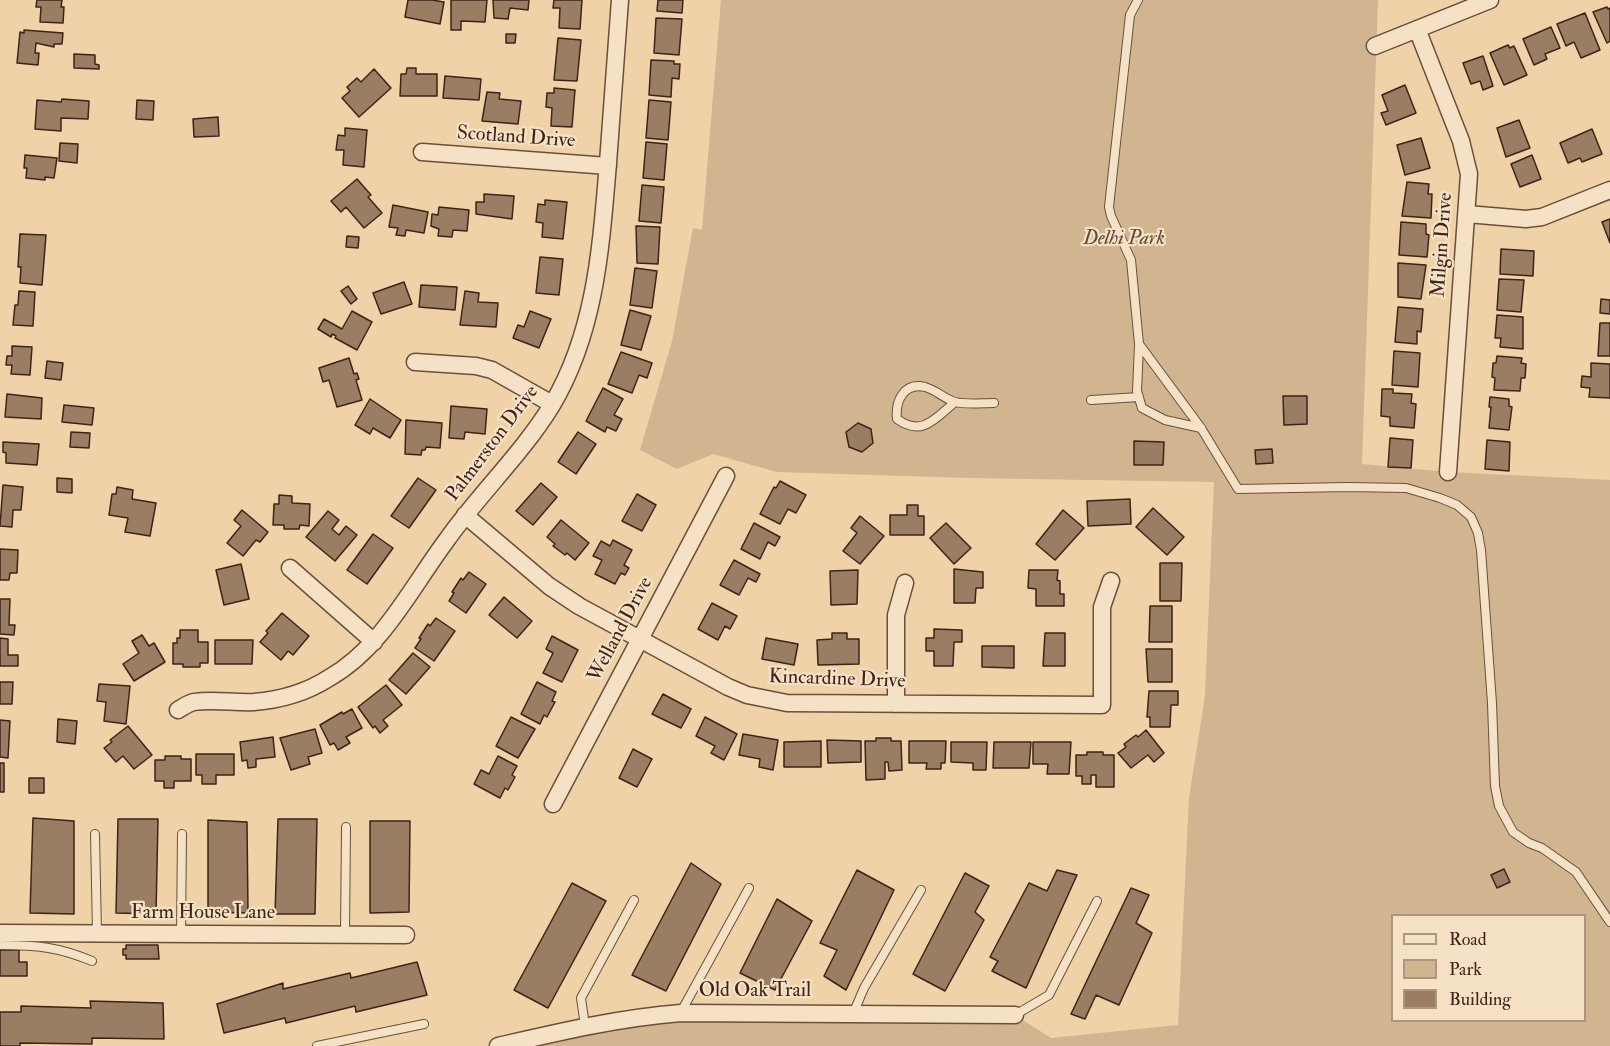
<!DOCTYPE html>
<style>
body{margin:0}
#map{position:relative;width:1610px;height:1046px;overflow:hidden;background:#efd2a8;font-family:"IM FELL Double Pica",serif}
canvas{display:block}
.legend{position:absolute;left:1391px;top:914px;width:195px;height:108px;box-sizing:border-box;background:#f5e2c6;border:2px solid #ac9680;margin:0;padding:8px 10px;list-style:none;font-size:18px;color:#3e2318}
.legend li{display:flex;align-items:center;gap:12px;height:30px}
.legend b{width:30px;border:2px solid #ac9680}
</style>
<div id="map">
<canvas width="1610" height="1046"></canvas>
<ul class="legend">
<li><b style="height:8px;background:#f5e2c6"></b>Road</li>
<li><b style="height:16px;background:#d1b490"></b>Park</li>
<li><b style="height:16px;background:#9a7e63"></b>Building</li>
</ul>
</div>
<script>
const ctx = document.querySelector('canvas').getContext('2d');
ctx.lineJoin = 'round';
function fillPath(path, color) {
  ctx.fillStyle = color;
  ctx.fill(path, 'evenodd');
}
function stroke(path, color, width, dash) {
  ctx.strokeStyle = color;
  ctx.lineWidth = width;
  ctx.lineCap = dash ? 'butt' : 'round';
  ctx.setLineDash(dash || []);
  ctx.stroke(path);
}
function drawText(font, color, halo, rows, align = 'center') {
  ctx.font = font + ' "IM FELL Double Pica",serif';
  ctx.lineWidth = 4.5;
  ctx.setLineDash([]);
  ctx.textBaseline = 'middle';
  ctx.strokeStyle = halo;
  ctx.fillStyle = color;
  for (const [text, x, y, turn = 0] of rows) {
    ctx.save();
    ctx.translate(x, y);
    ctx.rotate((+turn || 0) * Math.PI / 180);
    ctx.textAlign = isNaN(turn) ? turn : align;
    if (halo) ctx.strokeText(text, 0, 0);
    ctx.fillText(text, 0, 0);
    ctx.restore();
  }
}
fillPath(new Path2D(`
 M721 0H1378L1362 464 1448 472 1610 480V1046H498L639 1016 1015 1015 1051 1038 1178 1025 1189 798 1205 696 1214 482 970 478 777 472 713 454 677 469 640 450 672 341 693 228 702 230ZM1392 916H1584V1020H1392Z`), '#d1b490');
const building = new Path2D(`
 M37 0H62L61 7H64L63 23 40 22 41 7H36Z
 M408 0H432L444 2 440 24 405 17Z
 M451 0H487L485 22 461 21V30H451Z
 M493 0H529L528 10 510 8 508 19 494 18Z
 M554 0H582L580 29 559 28 560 8H553Z
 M658 0H683L682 13 657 11Z
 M1607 7 1608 9 1610 8V41L1607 43 1593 12Z
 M1585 13 1600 50 1581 58 1574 42 1566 46 1557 24Z
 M656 18 682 19 679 55 654 53Z
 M1551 27 1560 48 1545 54 1547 59 1534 65 1523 39Z
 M24 30 63 33 62 44H54V47L36 43 35 53H39L38 65 17 63 20 32 24 33Z
 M506 34H516L515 43H506Z
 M558 38 581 40 577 81 554 80Z
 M1508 45 1510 48 1514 46 1527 75 1504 85 1490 53Z
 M74 54 95 55V64L99 65V69L74 68Z
 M1483 56 1493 86 1483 90 1480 81 1471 84 1463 63Z
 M651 60 674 61V64H680L679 79 672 78 671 97 649 95Z
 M407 68H416V74H437V96H400L401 74H406Z
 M374 69 391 88 359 117 342 98 350 91 347 87 357 78 361 82Z
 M445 76 481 79 479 100 443 98Z
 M1405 85 1416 113 1386 125 1381 113 1388 111 1382 95Z
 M554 88 575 90 572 127 551 126 552 108 546 107 547 93H554Z
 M487 92 500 93 499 99 521 101 518 124 482 121Z
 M62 99 89 101 88 119 61 118V131L35 129 37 100 61 102Z
 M137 100 154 101 153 120 136 119Z
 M649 100 671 102 668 140 646 138Z
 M218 117 219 136 194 137 193 119Z
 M1519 120 1530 148 1506 157 1497 128Z
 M345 128 367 130 364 167 343 165 344 150H336L338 135 345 136Z
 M1592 129 1602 154 1582 162 1580 158 1568 163 1560 143Z
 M1421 138 1430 168 1405 175 1397 145Z
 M646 142 667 144 664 180 643 178Z
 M60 143 78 144 77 163 59 161Z
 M25 155 57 158 54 178 45 177V180L26 178 27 168H24Z
 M1532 155 1541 179 1520 187 1511 164Z
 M357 179 371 195 368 197 382 213 364 228 346 207 341 212 331 201Z
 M1407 182 1429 184 1428 194H1432L1431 218 1402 216Z
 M642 185 664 187 661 223 639 221Z
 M484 194 514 196 512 219 476 214V202H484Z
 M545 200 567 202 563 239 542 237 543 223 536 222 538 204 545 205Z
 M393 205 428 212 424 233 406 230 405 236 396 235 398 228 389 227Z
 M439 207 469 210 467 231 453 230 452 237 438 236 439 229 431 226 432 214 438 215Z
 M1610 219V243L1602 222Z
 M1401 222 1426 224V234L1429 235 1427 257 1399 255Z
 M636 226 660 227 658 264 637 263Z
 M20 234 46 235 42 285 20 283 21 267H18Z
 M347 236 359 237 358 248 346 247Z
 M1501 249 1534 251 1533 276 1500 274Z
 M540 257 563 259 559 295 536 293Z
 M1398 263 1426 265 1421 299 1398 297Z
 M635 268 657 271 652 308 630 305Z
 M1499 279 1524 280 1521 312 1497 310Z
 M404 282 412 304 381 314 373 293Z
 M421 285 457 287 455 310 419 307Z
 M348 286 357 299 351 304 341 291Z
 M19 291 35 292 33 326 13 325 15 305H18Z
 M465 291 479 293 478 302 498 303 496 327 460 325Z
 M1601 299 1610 300V314L1600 313Z
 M1398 307 1423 309 1421 332 1417 331V344L1395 342Z
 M630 310 651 316 641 350 621 345Z
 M352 311 372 322 357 350 335 338 336 336 332 334 331 337 318 329 324 319 342 329Z
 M530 311 551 319 539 348 513 338 518 325 524 327Z
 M1497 315 1523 317V349L1500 347 1501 338H1495Z
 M1600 323H1610V356H1598Z
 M12 346 32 347 30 375 11 374 12 365H6L7 356H12Z
 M1394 351 1420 353 1418 387 1392 385Z
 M621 352 652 363 647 378 639 375 632 393 608 384Z
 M1497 356 1522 358 1521 363 1526 364 1525 378H1521L1520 391 1494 390 1495 378 1492 377 1493 363H1496Z
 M349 358 354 374 357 373 359 379 356 380 362 400 337 407 329 380 323 382 319 368Z
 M47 361 63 363 61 380 45 378Z
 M1591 363 1610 364V398L1589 397 1590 388 1581 387 1582 376 1591 377Z
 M603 388 623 399 614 415 622 419 616 431 607 427 605 432 586 421Z
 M1382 389H1393V393L1412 394 1411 403 1416 404 1414 428 1390 426V417L1381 416Z
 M7 394 42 398 41 419 5 417Z
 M1283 396H1307V424L1284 425Z
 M1490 397 1509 399V406L1512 407 1509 430 1489 428 1491 407H1489Z
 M370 399 401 420 390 438 373 428 370 434 355 425Z
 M64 405 94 408 92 425 62 422Z
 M451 406 487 409 485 434 465 432 464 439 449 438Z
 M406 420 442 423 440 448 426 447 425 450H422L421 455 405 454Z
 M858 423 871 429 873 443 862 452 849 447 846 432Z
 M71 432 90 433 89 448 70 447Z
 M578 432 596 444 576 474 558 462Z
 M1390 438 1413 440 1411 468 1388 467Z
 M1487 440 1510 442 1509 471 1485 469Z
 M1134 441 1164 442 1163 465H1134Z
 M3 442 39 444 37 465 6 463V453L3 452Z
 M1272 449 1273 463 1256 464 1255 450Z
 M57 478 72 479V493L57 492Z
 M418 478 436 490 409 528 391 516Z
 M780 481 806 495 796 513 788 509 780 524 760 514 774 487 776 488Z
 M541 483 557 497 533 525 516 511Z
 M3 485 23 487 21 510H13L12 527 0 526Z
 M117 487 133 490 132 499 156 503 150 536 125 532 128 518 109 515 112 494H116Z
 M637 494 656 505 642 531 622 521Z
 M279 495 292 496V503L310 504 309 526 300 525 299 529H284V525H273L274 504H279Z
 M1130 499 1131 524 1088 526 1087 501Z
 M907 505H918V516H924V535H890V515H907Z
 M1153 508 1184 537 1167 555 1136 527Z
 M242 510 268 532 260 542 256 540 243 556 227 543 241 526 234 520Z
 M1063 510 1084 528 1055 560 1036 544Z
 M328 511 339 520 332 529 339 535 346 526 357 535 335 561 306 537Z
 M860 516 884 536 860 564 843 551 857 533 851 528Z
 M561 520 589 543 575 560 567 553 565 555 553 546 555 544 547 537Z
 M754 523 780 537 775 546 768 542 760 559 741 549Z
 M946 523 971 548 954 564 930 538Z
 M373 534 393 548 367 584 347 570Z
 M613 540 632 550 624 565 629 568 625 575 621 573 615 584 595 574 602 560 593 556 601 541 610 546Z
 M0 549 18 550 17 573H10L9 580H0Z
 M734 560 760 574 756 582 748 578 739 595 720 585Z
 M1160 563H1182L1181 601H1160Z
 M241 564 249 599 224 605 216 570Z
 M954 569 983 572V588H976L975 603H954Z
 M858 570 857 604 831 605 830 571Z
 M1029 570H1058L1057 580 1060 581V594H1064V606H1036V589L1028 588Z
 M469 572 486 584 466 613 449 601 454 593 452 592 461 578 463 580Z
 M504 597 532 621 517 638 489 615Z
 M0 599H10L9 625H15L14 635 0 634Z
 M712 603 737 616 730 629 725 626 718 640 698 629Z
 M1150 606H1172V642H1149Z
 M282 613 309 636 293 655 288 651 281 660 260 642 268 633 266 631Z
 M436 618 455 631 434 661 415 648 421 639 419 638 428 624 430 626Z
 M934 629 962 630V642H954L953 666H934V651H926V638H934Z
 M180 630H198V642H208V663H200V667H183V664H173V643H177V638H180Z
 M832 633H847V639H859V664L818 665 817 640 832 639Z
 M1045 633H1065V666H1043Z
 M142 635 149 646 154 643 165 662 134 681 123 664 139 653 132 641Z
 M552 636 578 650 562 682 543 673 553 653 546 649Z
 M0 638 8 639V655H18V666H0Z
 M766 638 798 644 794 665 762 659Z
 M215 640H253L252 664H215Z
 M982 646H1014V668L982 667Z
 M1146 649H1172V682H1148Z
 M413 653 430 667 406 694 389 680Z
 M0 682H13L12 704H0Z
 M537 682 556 692 552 701 555 702 547 717 544 715 540 724 521 714Z
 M99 684 130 686 126 724 104 721 106 702 97 701Z
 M386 685 402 705 383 720 388 726 380 733 375 726 373 728 358 707Z
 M1149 691H1178V705H1171L1170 727H1150V717H1147Z
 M663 694 691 709 681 728 652 714Z
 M352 709 362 728 346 737 350 743 338 750 334 743 330 745 320 725 342 712 343 714Z
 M511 717 535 729 518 758 496 746Z
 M705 717 737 734 724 760 711 753 715 746 696 736Z
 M58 719 77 721 75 744 57 742Z
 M0 720 10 721 8 758 0 757Z
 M128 726 152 755 134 769 123 756 116 762 104 748 112 742 110 740Z
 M315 729 322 753 308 757 310 764 291 770 280 738Z
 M1146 730 1164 753 1154 762 1148 755 1131 768 1118 753 1126 747 1124 744 1136 735 1138 737Z
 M743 734 778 740 773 770 759 767 760 759 739 755Z
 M273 737 275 757 256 759V767L248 768 247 760 242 761 240 742Z
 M876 738H891V741H901L902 770 889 771 888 762H885V779L866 780 865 741H876Z
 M827 740 861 741V762L828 763Z
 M821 741V767H784V742Z
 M909 741H946L945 763H941V769H926L927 763H909Z
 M951 742H987L986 770H973V763L951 762Z
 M994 742H1031L1029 768H993Z
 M1033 742H1071L1069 774H1047L1048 764H1033Z
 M633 749 652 759 637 787 619 778Z
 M1087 752H1103V755H1114V787H1096V775H1091V784H1082V776H1076V755H1087Z
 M196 754H234V775H216V784H202V775H196Z
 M165 756H181V759H191V781H174V788H164V781H155V760H165Z
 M498 756 517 766 512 775 515 777 508 790 505 788 500 798 474 784 481 770 489 774Z
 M0 763H4V792H0Z
 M29 778H44V793H29Z
 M33 818 74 821V914L30 913Z
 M118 819H158L156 914 116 913Z
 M278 819H317L315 914H275Z
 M208 820 247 822 248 913 208 912Z
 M370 821H410L409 912 370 913Z
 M691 863 721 884 666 991 632 975Z
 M1504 869 1510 882 1497 888 1491 875Z
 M857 870 894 890 846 990 824 976 837 950 820 943Z
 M1057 870 1077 875 1026 988 992 971 998 961 990 957 1029 883 1047 891Z
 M965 873 989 886 975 912 984 920 945 991 913 974Z
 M572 883 606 901 548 1008 514 990Z
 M1131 888 1149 895 1136 923 1152 933 1119 1005 1096 995 1085 1019 1071 1014Z
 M777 899 812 921 775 990 740 973Z
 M126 945H158L159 959H126V955H123V949H126Z
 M0 950H19V962H27V976H0Z
 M417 962 427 995 356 1012 355 1006 286 1023 285 1018 224 1033 217 1004 283 983V989L350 973 351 978Z
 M90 1001 163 1003 164 1039 92 1038V1044L20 1043V1046H0V1012H21V1006L91 1008Z`);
fillPath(building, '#9a7e63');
stroke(building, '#3e2318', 1.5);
const lane = new Path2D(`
 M1138 0 1130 15 1109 207 1111 216 1131 260 1139 344 1201 428 1238 489 1348 487 1406 488 1440 498 1457 505 1471 517 1478 533 1481 550 1492 703 1495 786 1499 806 1513 832 1529 843 1542 848 1576 872 1610 922
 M1139 345 1137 391 1142 408 1165 420 1201 428
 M1091 400 1139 397
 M955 402C935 419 922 437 897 419 895 401 904 382 925 387 936 390 945 399 955 402 967 405 982 403 994 403
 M95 834 97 934
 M181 934 182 834
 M345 935 346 827
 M0 945C37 945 58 947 92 961
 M681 1012 749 888
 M853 1014 864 988 921 890
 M1015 1015 1049 995 1097 901
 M585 1026 581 998 634 900
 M317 1046 424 1024`);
const street = new Path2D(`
 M1417 29 1461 141 1469 174 1448 472
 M1375 46 1490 0
 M422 152 608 166
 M1467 214 1526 219 1542 217 1610 190
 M415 362 476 366 492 370 552 404
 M465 515 549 586 579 606 728 687 747 695 787 703 1102 705V607L1111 581
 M290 568 374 642
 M896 704V615L905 583
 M178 710C182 708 188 703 194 702 213 699 235 703 254 702 280 700 307 692 329 678 382 648 411 588 446 541 479 494 522 454 552 405 596 331 601 246 608 163 612 108 616 54 620 0
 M553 804 726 476
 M0 933 406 935
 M498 1046C559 1032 618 1018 681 1013L1015 1015`);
stroke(lane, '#6a4f3c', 10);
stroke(street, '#6a4f3c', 19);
stroke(lane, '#f5e2c6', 8);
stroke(street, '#f5e2c6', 16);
drawText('20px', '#3e2318', '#f5e2c6', [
 ["Scotland Drive",516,138,4],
 ["Milgin Drive",1443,245,-86],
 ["Palmerston Drive",493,444,-53],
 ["Welland Drive",621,630,-62],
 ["Kincardine Drive",837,680,2],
 ["Farm House Lane",203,914],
 ["Old Oak Trail",755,992]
]);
drawText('italic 20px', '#634736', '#f5e2c6', [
 ["Delhi Park",1124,240]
]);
</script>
